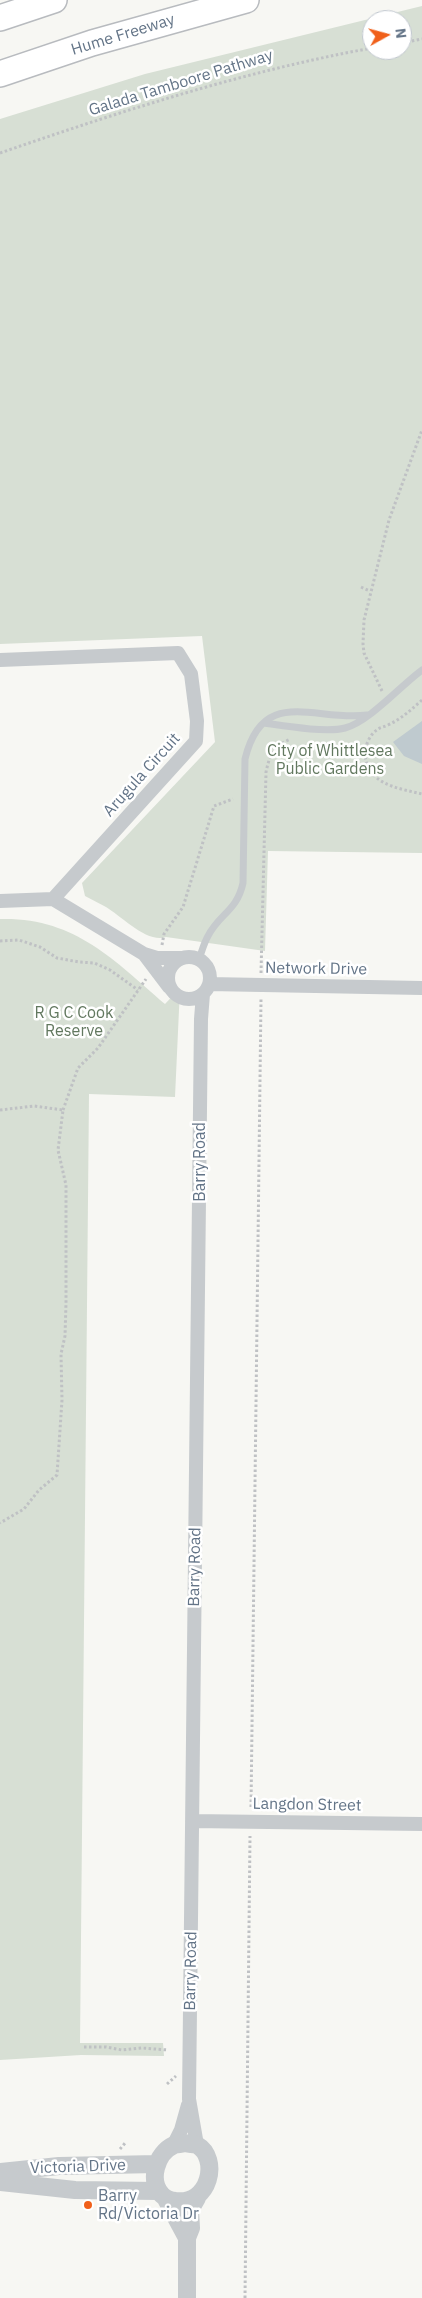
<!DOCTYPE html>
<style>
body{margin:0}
#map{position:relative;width:422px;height:2298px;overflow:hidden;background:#f7f7f3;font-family:"IBM Plex Sans",sans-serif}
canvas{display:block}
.north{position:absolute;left:362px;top:10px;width:50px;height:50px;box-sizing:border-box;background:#fff;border:1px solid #c1c7cf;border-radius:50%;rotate:83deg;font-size:14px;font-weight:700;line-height:20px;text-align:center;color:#637487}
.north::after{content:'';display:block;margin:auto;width:18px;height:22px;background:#f0601a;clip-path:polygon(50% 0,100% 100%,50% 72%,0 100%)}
</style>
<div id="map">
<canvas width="422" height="2298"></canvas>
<div class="north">N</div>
</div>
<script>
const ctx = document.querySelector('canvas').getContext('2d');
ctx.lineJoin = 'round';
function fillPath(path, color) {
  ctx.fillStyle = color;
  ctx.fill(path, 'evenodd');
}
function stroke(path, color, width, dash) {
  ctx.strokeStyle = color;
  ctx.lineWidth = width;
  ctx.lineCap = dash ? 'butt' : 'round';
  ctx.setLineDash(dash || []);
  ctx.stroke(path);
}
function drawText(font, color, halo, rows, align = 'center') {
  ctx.font = font + ' "IBM Plex Sans",sans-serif';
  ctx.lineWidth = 5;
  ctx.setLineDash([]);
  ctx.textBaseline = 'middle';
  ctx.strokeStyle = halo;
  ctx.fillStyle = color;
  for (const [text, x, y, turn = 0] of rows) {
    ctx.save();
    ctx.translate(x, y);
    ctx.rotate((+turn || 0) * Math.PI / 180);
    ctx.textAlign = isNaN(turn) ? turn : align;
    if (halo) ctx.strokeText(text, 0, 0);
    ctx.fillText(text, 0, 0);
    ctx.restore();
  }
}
fillPath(new Path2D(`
 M422 6V853L268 851 265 951 166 937C148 944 121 916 106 907 99 903 92 900 85 896L82 883 215 742 202 636 0 644V119L145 74ZM372 20H402V50H372Z
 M0 919C74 917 113 959 165 1004L180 988 175 1097 89 1094 80 2043H163L164 2056 81 2055 0 2060Z`), '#d7dfd4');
fillPath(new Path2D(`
 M422 721V764L404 756 393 742Z`), '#bfcacf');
const motorway = new Path2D(`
 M0 18 54 0
 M0 74 92 43 246 0`);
stroke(motorway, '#b8bbbf', 28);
stroke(new Path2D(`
 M402 43 422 39
 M0 153C122 111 245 71 372 48
 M361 587 370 591
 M382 691 364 653 363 644 364 620 389 520 422 430
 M422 700C411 710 401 719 388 725 384 727 380 727 377 730 370 734 365 746 365 753 366 784 397 788 422 794
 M0 941 19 940 40 947 57 958 79 962 94 963 110 970 138 990
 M162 945 164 934 183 907 214 806 233 799
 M261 973 266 772C270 754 273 746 291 739
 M0 1110 34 1106 63 1110 58 1150 66 1185V1303L65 1336 61 1354 62 1400 57 1475 39 1490 24 1509 0 1523
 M63 1110 78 1068 98 1048 146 979
 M251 1807 261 999
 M84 2047H106L122 2050 142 2048 168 2050
 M167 2084 176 2076
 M120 2149 126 2142
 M245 2298 250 1836`), '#bfc1c4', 3, [2.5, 2.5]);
stroke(new Path2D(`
 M264 723C285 726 326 733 345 728 370 721 400 686 422 670
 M199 959C202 951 204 943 208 936 219 914 237 911 243 883L245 759C263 685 315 722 367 715`), '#c6cacd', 7);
stroke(new Path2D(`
 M0 660 178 653 191 674 197 721 196 741 53 899
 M0 901 53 899 144 954 157 958H182
 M144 954 169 987
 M168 978a21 21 0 1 1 42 0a21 21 0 1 1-42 0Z
 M209 984 422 988
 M192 1821 422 1824
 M197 2145 189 2099 201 1019 203 994
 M173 2146 181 2130 188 2105`), '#c6cacd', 14);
stroke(new Path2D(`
 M185 2143C188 2144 194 2144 197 2145 220 2158 210 2206 175 2201 169 2200 166 2199 162 2195 148 2181 156 2153 174 2145 177 2144 182 2144 185 2143Z
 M0 2172 59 2166 157 2164
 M0 2182 75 2190 158 2191
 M166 2199 187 2238
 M187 2298V2238L191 2228 190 2210 197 2198`), '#c6cacd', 18);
stroke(motorway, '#fff', 25);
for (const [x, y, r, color] of [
 [88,2205,5,"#f0601a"]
]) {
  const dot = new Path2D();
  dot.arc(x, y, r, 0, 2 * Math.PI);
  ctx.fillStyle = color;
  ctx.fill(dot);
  stroke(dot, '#fff', 2);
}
drawText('16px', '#637487', '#fff', [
 ["Hume Freeway",123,35,-17],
 ["Galada Tamboore Pathway",181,83,-17],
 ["Arugula Circuit",142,775,-48],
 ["Network Drive",316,969,1],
 ["Barry Road",200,1162,-90],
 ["Barry Road",195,1567,-89],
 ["Langdon Street",307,1805,1],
 ["Barry Road",191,1971,-89],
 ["Victoria Drive",78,2167,-2]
]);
drawText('16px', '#62785f', '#fff', [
 ["City of Whittlesea",330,751],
 ["Public Gardens",330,769],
 ["R G C Cook",74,1013],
 ["Reserve",74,1031]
]);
drawText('16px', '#637487', '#fff', [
 ["Barry",98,2196],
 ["Rd/Victoria Dr",98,2214]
], 'left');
</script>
